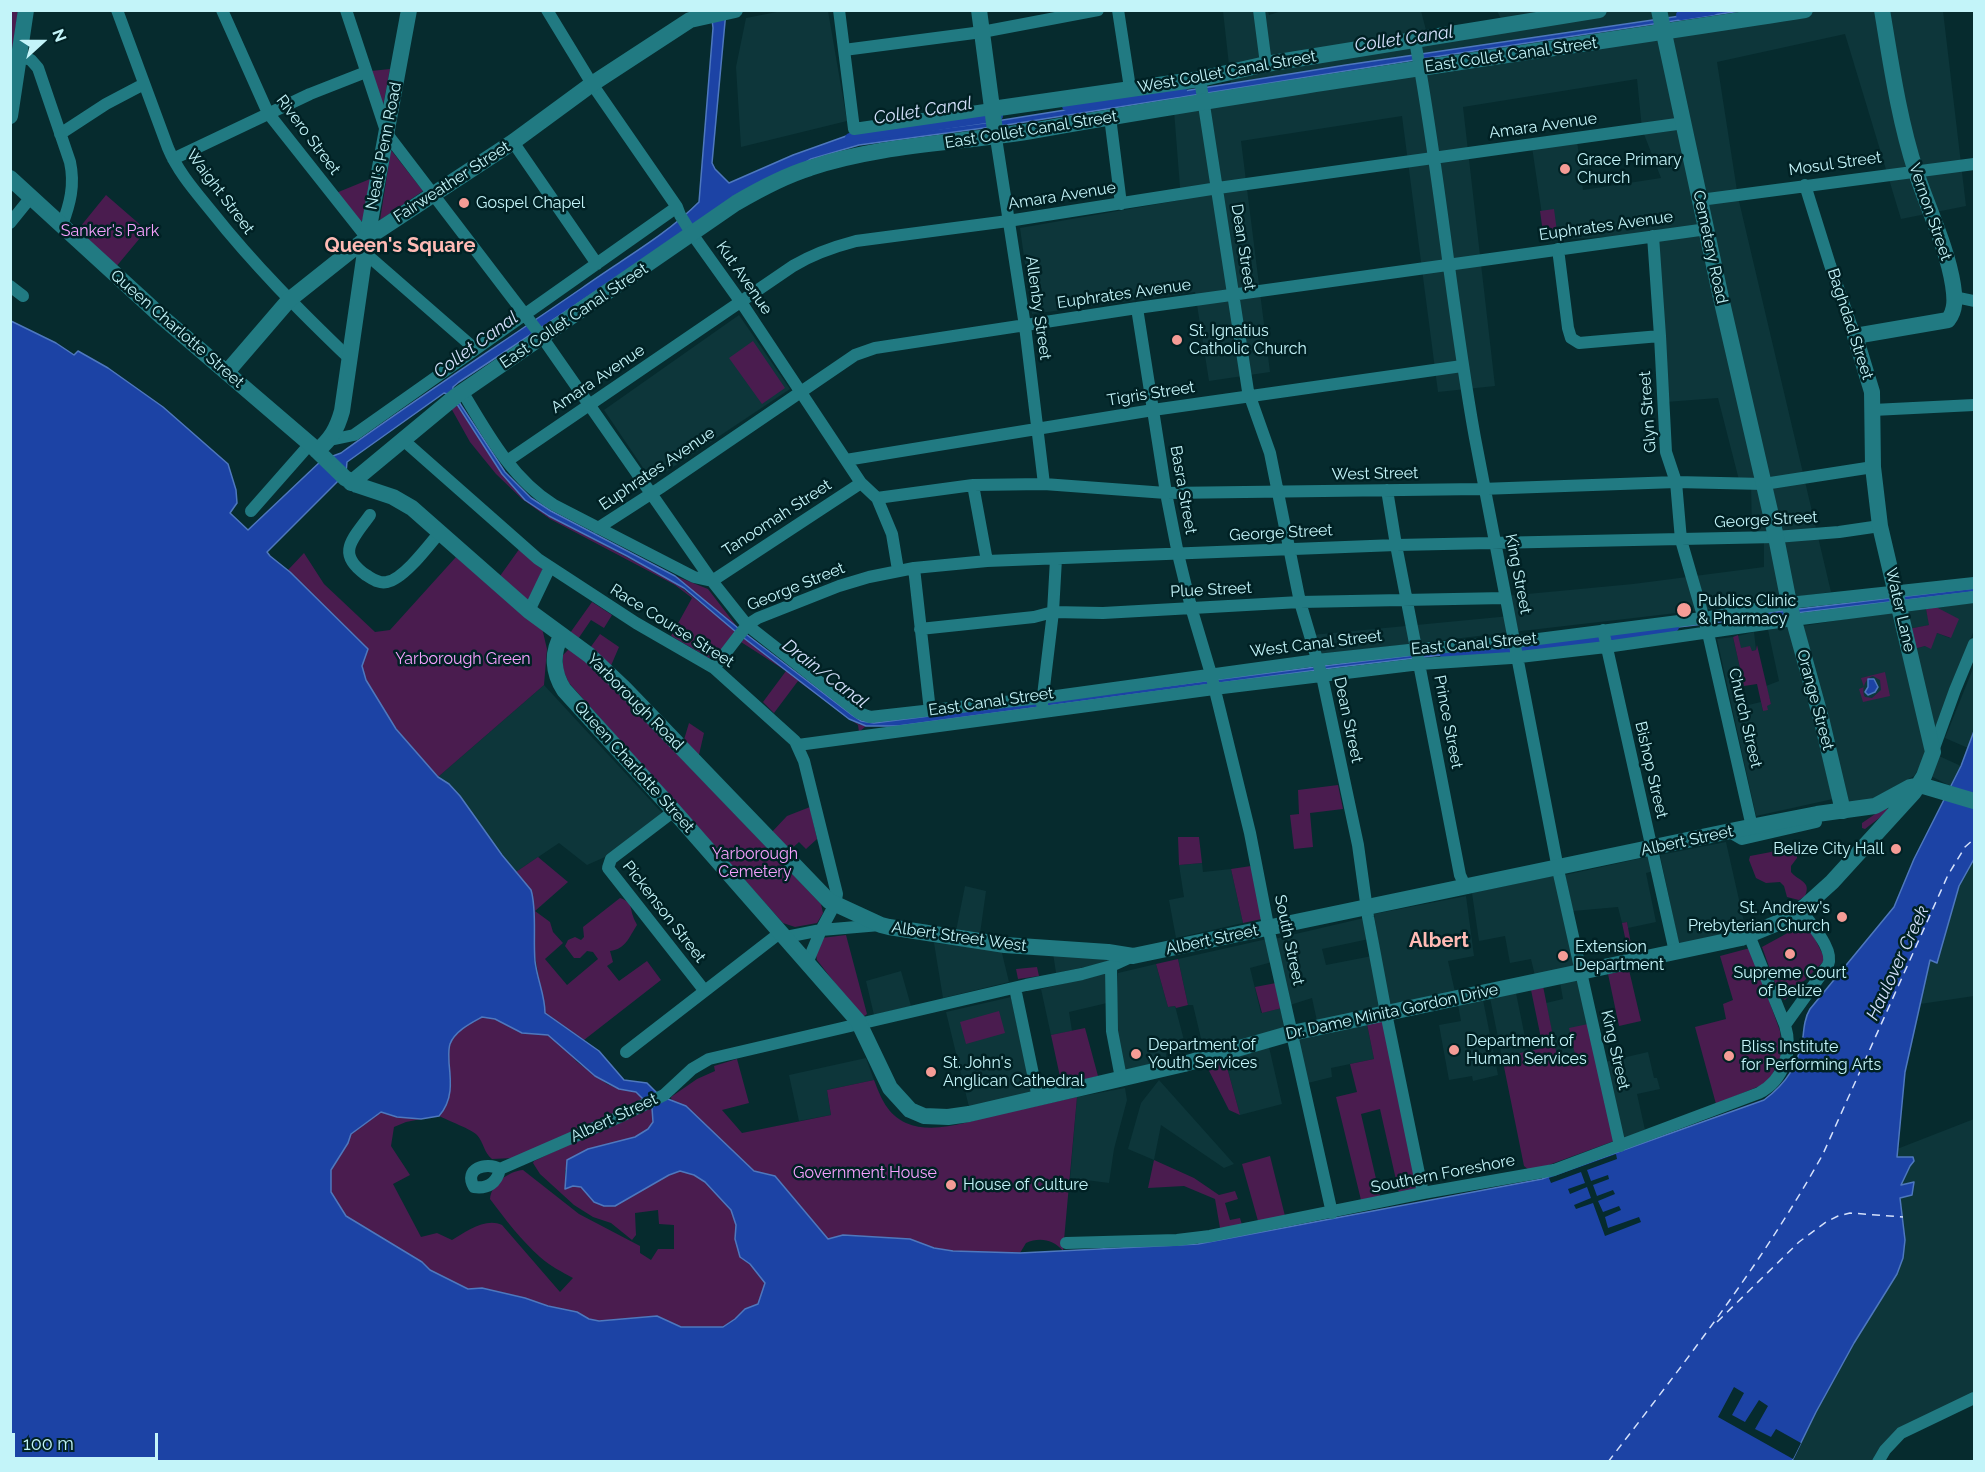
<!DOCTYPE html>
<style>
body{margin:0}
#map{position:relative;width:1985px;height:1472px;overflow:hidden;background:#062b2e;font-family:Raleway,sans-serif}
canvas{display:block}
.frame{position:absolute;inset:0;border:12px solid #c3f4f9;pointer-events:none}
.north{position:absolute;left:12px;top:12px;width:60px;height:60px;-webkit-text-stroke:4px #002124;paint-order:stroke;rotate:69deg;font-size:16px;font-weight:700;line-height:24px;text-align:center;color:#c3f4f9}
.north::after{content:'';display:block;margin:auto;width:21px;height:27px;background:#c3f4f9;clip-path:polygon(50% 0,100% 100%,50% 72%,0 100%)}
.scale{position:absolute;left:12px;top:1433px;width:146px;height:27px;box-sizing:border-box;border:3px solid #c3f4f9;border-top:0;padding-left:8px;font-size:18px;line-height:21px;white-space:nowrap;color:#c3f4f9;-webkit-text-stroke:4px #002124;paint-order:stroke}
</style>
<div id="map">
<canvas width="1985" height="1472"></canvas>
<div class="frame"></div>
<div class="north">N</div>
<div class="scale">100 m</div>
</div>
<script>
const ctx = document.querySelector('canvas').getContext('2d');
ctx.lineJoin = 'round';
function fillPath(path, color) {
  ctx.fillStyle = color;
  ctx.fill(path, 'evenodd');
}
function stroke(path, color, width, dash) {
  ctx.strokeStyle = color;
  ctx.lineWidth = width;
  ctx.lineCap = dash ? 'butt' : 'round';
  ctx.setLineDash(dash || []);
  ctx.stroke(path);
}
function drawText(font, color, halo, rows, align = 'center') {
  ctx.font = font + ' Raleway,sans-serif';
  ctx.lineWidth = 5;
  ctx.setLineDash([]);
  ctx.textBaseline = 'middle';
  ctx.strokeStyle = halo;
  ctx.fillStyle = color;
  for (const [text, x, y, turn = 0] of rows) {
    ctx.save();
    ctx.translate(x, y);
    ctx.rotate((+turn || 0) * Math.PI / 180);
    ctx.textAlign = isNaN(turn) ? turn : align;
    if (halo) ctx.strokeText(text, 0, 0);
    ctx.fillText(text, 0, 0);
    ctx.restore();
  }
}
fillPath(new Path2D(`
 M1285 10 1421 11 1426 30 1501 19 1497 11 1690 10V14L1231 83 1223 11H1268L1269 15Z
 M782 11H828L847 121 741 147 736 67 746 18Z
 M1740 11H1943L1966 206 1901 219 1845 34 1717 62 1738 197 1831 592 1694 611 1315 655 1312 635 1510 616 1506 596 1633 584 1764 567V535H1752L1751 482 1739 480 1718 398 1666 402 1653 235 1567 239 1546 242 1532 147 1577 140 1583 190 1661 178 1642 129 1637 79 1463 107 1495 386 1438 392 1402 116 1241 141 1270 372 1209 381 1195 292 1032 314 1020 228 1181 200 1173 98Z
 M739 315 790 389 652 481 604 410Z
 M1974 603V630L1937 725 1934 727 1914 649 1925 646 1937 633 1950 638 1936 607Z
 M1926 609 1930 625 1908 629 1905 612Z
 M1895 611 1928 748 1925 759 1914 776 1870 800 1848 804 1803 626Z
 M1789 625 1833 799 1756 816 1717 639 1733 637 1744 686 1740 687 1744 706 1761 702 1763 711 1767 705 1771 704 1766 686 1779 681 1768 630Z
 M1754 632 1756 650 1752 651 1740 648 1738 636Z
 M1974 666V731L1968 748 1945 738Z
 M544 685 663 814 605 857 587 865 559 843 516 872 471 812 438 777Z
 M1939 756 1961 766 1952 787 1931 776Z
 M1726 842 1746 931 1679 945 1660 855Z
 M1651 856 1654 871 1646 873 1656 922 1628 928 1627 922 1622 923 1618 907 1573 911 1565 875Z
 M1974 859V996L1920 1004 1930 960 1936 962 1959 886Z
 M1202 863 1203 872 1231 869 1243 923 1176 938 1169 900 1184 897 1179 865Z
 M1558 875 1576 967 1535 976 1531 959 1510 963 1505 936 1479 941 1472 893Z
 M965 886 986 891 979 941 955 936Z
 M1466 896 1474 956 1448 961 1455 992 1388 1005 1374 914Z
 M1364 918 1369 939 1322 949 1326 965 1372 956 1381 1007 1317 1021 1312 998 1290 1005 1274 939Z
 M1267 939 1272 962 1250 968 1261 1013 1282 1008 1286 1029 1204 1051 1193 1005H1188L1178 959Z
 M934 943 1001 949 1009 982 943 998Z
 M1053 953 1109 960 1104 963 1056 973Z
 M1156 964 1168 1007 1175 1006 1185 1044 1165 1049 1167 1060 1125 1070 1117 1032 1116 1007 1118 973Z
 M901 971 911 1006 874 1015 866 981Z
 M1108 973 1107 1003 1069 1012 1072 1031 1051 1035 1041 989Z
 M1577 978 1588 1024 1577 1063 1563 1067 1558 1061 1546 1003 1563 999 1560 982Z
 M1516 993 1528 1052 1502 1057 1490 998Z
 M1011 997 1032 1093 969 1107 946 1012Z
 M1483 1000 1498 1075 1473 1081 1472 1076 1449 1080 1439 1025 1461 1021 1458 1005Z
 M1367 1024 1374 1059 1331 1068 1332 1077 1308 1083 1298 1039Z
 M1269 1047 1282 1104 1240 1115 1225 1060Z
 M1648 1052 1654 1078H1657L1660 1089 1637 1094 1645 1130 1623 1139 1605 1062Z
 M866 1058 874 1080 827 1090 831 1115 799 1121 789 1075Z
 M1159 1080 1234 1164 1224 1168 1161 1125 1154 1160 1128 1149 1141 1103Z
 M1125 1088 1127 1100 1114 1149 1109 1183 1070 1178 1077 1097Z
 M1974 1119V1401L1891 1439 1877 1461 1792 1462 1816 1412 1854 1343 1897 1273 1905 1240 1900 1198 1913 1182 1901 1186 1910 1166 1897 1158V1149Z`), '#0d363a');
fillPath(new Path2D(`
 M11 11H18L11 59Z
 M390 69 383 106 371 71Z
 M391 150 423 191 380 220Z
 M375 177 362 221H358L336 193Z
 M106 195 144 228 143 230 145 232 115 268 76 232Z
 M1554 209 1558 239 1544 240 1540 211Z
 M753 341 785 388 762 404 729 358Z
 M456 404 502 474 525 500 549 516 676 583 736 632 717 655 709 658 671 636 692 598 675 585 550 519 522 499 496 474 470 442 451 408Z
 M520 548 543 568 529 601 500 576Z
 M304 553 324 584 375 632 390 630 456 557 542 628 547 649 544 685 438 777C416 752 366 699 362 666 361 660 367 655 368 649L288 570Z
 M668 573 708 589 738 628Z
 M592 602 612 615 604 628 591 620 578 639 570 633Z
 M1936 607 1959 619 1951 638 1937 633 1931 649 1925 646 1914 649 1908 629 1929 625 1926 609Z
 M600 634 619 647 610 668 590 648Z
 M1738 635 1741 648 1750 646 1752 651 1756 650 1757 645 1771 704 1767 706 1768 710 1763 711 1757 684 1744 686 1733 637Z
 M745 638 858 724 866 726 859 732 858 725 798 681 774 713 763 702 786 671 741 642Z
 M569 649 584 657 821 904 823 913 817 923 795 927 783 923 569 683 563 670V655Z
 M1885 672 1890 696 1863 702 1859 689 1864 687 1861 678ZM1873 676 1880 680 1881 690 1872 698 1865 697C1861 690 1865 678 1873 676Z
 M689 723 704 733 698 759 683 743Z
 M1338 785 1343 809 1310 813 1313 847 1294 849 1290 815 1299 814 1298 790Z
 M810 807 817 839 806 849 799 842 787 853 770 834 787 816Z
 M1884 808 1888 809 1887 812 1865 829 1862 828V823Z
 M1178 837H1199L1202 863 1179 865Z
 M1784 843C1793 843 1798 849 1797 858L1791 866V872C1798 881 1812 881 1805 896L1799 900 1787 897 1784 886 1780 882 1766 883 1756 878 1749 860 1750 856 1771 852Z
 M538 857 568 882 535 911 550 922 553 932 563 943 545 959 567 985 598 959 593 952 587 951 580 958H574L565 946 568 940 575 937 581 940 584 937 583 927 620 898C632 902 630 907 633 916 634 920 636 922 637 925 629 937 626 949 610 951L613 962 607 966 619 981 647 961 661 980 584 1040 545 1013 535 956 507 925 531 890 516 872Z
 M1251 866 1262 919 1243 923 1231 869Z
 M1627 922 1633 955 1629 956 1622 923Z
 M1804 924 1809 927 1824 957 1823 962 1785 1000 1780 997 1762 947Z
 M846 935 867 1014 862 1018 817 960 816 955 822 938Z
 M1750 948 1780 1031 1782 1054 1771 1077 1762 1085 1716 1104 1695 1027 1726 1019 1723 1004 1733 1000 1720 956Z
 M1178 959 1188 1005 1176 1008 1175 1006 1168 1007 1156 964Z
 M1037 967 1039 976 1018 979 1016 969Z
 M1629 970 1641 1021 1619 1026 1608 974Z
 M1276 983 1282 1008 1262 1013 1255 987Z
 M1543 986 1558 1061 1562 1063 1563 1067 1577 1063 1569 1028 1588 1024 1614 1141 1546 1166 1529 1170 1524 1166 1502 1057 1543 1048 1531 990Z
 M999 1011 1005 1033 966 1044 960 1022Z
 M482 1017 495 1019 522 1033 548 1035 564 1047 577 1062 607 1084 619 1089 636 1092 645 1100 513 1158 492 1159C484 1153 484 1143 477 1135 473 1130 447 1120 439 1116 453 1100 451 1082 449 1063 449 1057 448 1050 450 1044 455 1031 471 1023 482 1017Z
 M1384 1020 1419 1189 1399 1193 1380 1109 1361 1114 1380 1196 1361 1200 1336 1097 1357 1092 1350 1064 1374 1059 1367 1024Z
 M1085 1028 1098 1076 1062 1086 1051 1035Z
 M737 1059 749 1103 722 1110 742 1133 831 1115 827 1090 874 1080C881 1098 887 1114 906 1123 934 1135 969 1121 996 1115 1023 1109 1050 1103 1077 1097L1063 1251C1053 1239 1039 1237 1026 1243L1020 1253 953 1251 934 1248 910 1239 843 1235 828 1239 763 1184 672 1102 671 1097 697 1079 715 1071 714 1066Z
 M1225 1060 1240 1115 1229 1110 1206 1065Z
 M649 1107 655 1108 657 1130 565 1170V1189L573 1186 581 1187 594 1202 663 1153 705 1182 731 1210 736 1225 735 1239 740 1257 750 1264 765 1283 758 1304 745 1309 735 1319 723 1327H681L657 1316 599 1321 589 1319 577 1312 548 1306 525 1298 482 1288 468 1289 430 1270 422 1262 346 1216 331 1192V1170L348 1143 351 1134 381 1112 397 1117 421 1119 406 1122 394 1127 391 1146 410 1175 393 1184 421 1237 437 1233 452 1240C465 1232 486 1217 502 1225L560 1292 573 1278C562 1272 550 1266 540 1257 521 1240 505 1219 490 1199 491 1184 509 1171 523 1170L579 1214 640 1246V1253L651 1260 658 1249H674V1225L659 1224 658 1210 635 1213 636 1235 632 1240 611 1223 593 1217 574 1205 540 1174 533 1163 534 1161Z
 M1270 1156 1285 1216 1258 1221 1242 1164Z
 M1154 1160 1194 1178 1219 1195 1235 1191 1238 1199 1225 1203 1230 1220 1240 1218 1242 1225 1220 1228 1215 1199 1184 1186 1148 1188Z`), '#4a1c4f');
const water = new Path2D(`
 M711 11H726L712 163 715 169 729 183 793 155 849 135 875 137 984 123 1346 65 1714 11H1740L1434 57 1006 125 859 145 811 159 627 271 459 382 453 387V393L505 472 531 498 551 511 675 576 738 628 852 715 861 721 874 723 1339 664 1974 588V592L1340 667 898 726H866L849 719 736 632 684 588 627 556 549 516 525 500 502 474 451 395 444 393 347 462 346 473 267 552 270 556 290 572 368 649 362 666 366 680 396 729 438 777 449 784 460 796 502 855 531 890C537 909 533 939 535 961 537 979 545 995 545 1013L599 1051 624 1080 647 1083 660 1096 686 1106 754 1171 775 1176 828 1239 843 1235 910 1239 934 1248 953 1251 1020 1253 1198 1244 1542 1179 1764 1100C1787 1083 1798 1065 1803 1037 1804 1027 1805 1017 1810 1009L1894 907 1914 859 1961 766 1974 731V859L1959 886 1937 963 1930 960 1905 1072 1897 1157H1913L1914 1161 1910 1166 1901 1185 1914 1182 1912 1195 1900 1198 1905 1240 1903 1258 1897 1274 1854 1343 1816 1412 1792 1461 11 1462V321L56 343 74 355 78 351 108 368 163 407 228 464 236 490 237 503 230 513 248 530 322 460 341 453C420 396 502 343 582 288 621 260 665 236 699 202L713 28ZM482 1017 495 1019 522 1033 548 1035 595 1076 619 1089 636 1092 652 1108 653 1122 648 1129 635 1137 588 1149 567 1160 565 1189 573 1186 581 1187 594 1202 604 1206H615L669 1175 680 1171 694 1175 705 1182 731 1210 736 1225 735 1239 740 1257 750 1264 765 1283 758 1304 745 1309 735 1319 723 1327H681L657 1316 599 1321 589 1319 577 1312 548 1306 525 1298 482 1288 468 1289 430 1270 422 1262 346 1216 331 1192V1170L348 1143 351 1134 381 1112 397 1117 421 1119 439 1116C453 1100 451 1082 449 1063 449 1057 448 1050 450 1044 455 1031 471 1023 482 1017Z
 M1868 679H1874L1878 687 1875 692 1868 695 1865 692 1868 687Z`);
fillPath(water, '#1c43a5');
stroke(water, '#4e78be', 1.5);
fillPath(new Path2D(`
 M1616 1154 1617 1159 1587 1170 1591 1181 1608 1175 1609 1179 1593 1185 1597 1196 1613 1190 1615 1194 1598 1201 1603 1212 1619 1206 1621 1210 1605 1217 1608 1228 1639 1217 1641 1222 1605 1236 1593 1203 1576 1209 1574 1205 1591 1198 1587 1187 1570 1194 1568 1189 1585 1183 1581 1172 1551 1183 1549 1178Z
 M1734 1387 1744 1393 1732 1415 1745 1422 1759 1400 1768 1406 1755 1429 1771 1437 1776 1429 1801 1443 1793 1459 1718 1417Z`), '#062b2e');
stroke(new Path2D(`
 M1681 15 1713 10
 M1067 106 1182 91
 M850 138 998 116
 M1445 655 1525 650 1674 627`), '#1c43a5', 10);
stroke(new Path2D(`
 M1717 1322 1799 1242 1826 1222 1838 1216 1850 1213 1903 1217
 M1608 1462C1685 1362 1762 1264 1823 1154L1948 875 1965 847 1974 839`), '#d3e0fb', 1.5, [8, 6]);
stroke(new Path2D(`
 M117 10 168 148C178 172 195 191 212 212 254 265 301 312 350 359
 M222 10 268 113 367 238
 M346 10 387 134 542 337 712 581 747 625 859 713 870 717 1049 697 1317 660 1418 649 1515 642 1710 617 1789 603 1974 583
 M547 10 592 84 677 207 680 215 690 231 745 308 861 483 877 498 892 534 898 570
 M839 10 854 129 992 109
 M1118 10 1130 88
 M1259 10 1266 64
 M1415 41C1440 173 1451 306 1475 438L1559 874 1620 1146
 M844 50 982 32 1098 10
 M19 56 31 60 38 68 70 162C75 185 70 204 62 225
 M1200 79 1248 391 1270 453 1300 602 1322 676 1358 845 1368 917 1386 1013 1423 1193
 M1110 117 1121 204
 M60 134 106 104 144 84
 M996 138 1025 326 1044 484
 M513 142 597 264
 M173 159 310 94 366 72
 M1805 185 1830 265 1855 336
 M1700 200 1974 164
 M10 223 31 197
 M1653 236 1660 336 1666 452 1676 482 1681 540 1708 633 1752 827
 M1558 249 1568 328 1571 338 1579 343 1660 336
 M365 253 475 349
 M10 286 23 296
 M1955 297 1974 301
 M1137 308 1166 493 1178 554 1191 607 1211 674 1250 833 1270 936 1332 1213
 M462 391C487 433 512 479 554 505L694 577 712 581
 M1873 410 1974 405
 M402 439 538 559 636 623 714 668 795 741 804 761 837 894 835 904 821 930 808 961
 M330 440 354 435 677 207
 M846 460 1153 410 1462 366
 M507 461 793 266C813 254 833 247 856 241L1008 221 1218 188 1684 123
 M973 485 987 561
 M1387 490 1396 545 1460 875 1466 888
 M877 498 973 485 1044 484 1166 493 1481 489 1676 482 1764 484 1873 467
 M251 511 310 444
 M370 515C353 539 335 553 366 575 373 579 379 584 387 582 404 579 429 545 440 532
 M598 528 660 488 855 355 875 348 1137 308 1707 229
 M914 568 930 711
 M712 581 861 483
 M529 611 550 567
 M920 629 1034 617 1053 612 1103 613 1300 602 1505 598
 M1603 630 1675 952
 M714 668 747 625 758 618 839 586 869 577 914 568 987 561 1396 545 1776 537 1839 532 1880 526
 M1042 704 1053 612 1056 559
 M798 745 1214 689 1420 664 1511 658 1606 647 1793 620 1974 597
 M1933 751 1955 690 1974 644
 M674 811 611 859 608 868 704 990
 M1730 832 1742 839 1816 822
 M786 937 821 930 880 925
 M1111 966 1112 1031 1121 1078
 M1015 988 1038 1098
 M1785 1025 1828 965C1835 949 1810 924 1801 910
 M626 1052 781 932
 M500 1169C497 1183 488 1189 474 1187 463 1169 486 1161 500 1169L617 1118 664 1095 692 1069 709 1059 1026 985 1082 974 1111 966 1133 956
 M1066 1243 1177 1240 1210 1236 1423 1193 1554 1170 1759 1093C1784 1080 1793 1051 1785 1025L1749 935
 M1878 1462 1885 1450 1901 1433 1974 1398`), '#217a82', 12);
stroke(new Path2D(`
 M979 10 996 138
 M1659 10 1721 298 1776 537 1789 603 1822 722 1843 811
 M992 109 1200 79 1266 64 1599 10
 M10 116 26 10
 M10 178 163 318 310 444 345 478 357 485 393 497 412 508 529 611 589 655 624 688 829 901 881 925 889 927 1005 945 1108 952 1133 956 1740 829 1817 814 1875 806 1910 787 1920 785 1974 801
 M227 372 289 300 367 238 513 142 592 84 690 20 735 10
 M317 451C331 439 337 429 342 411L367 238 409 10
 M351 483 456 396 736 203C760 189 784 176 810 168 881 144 963 143 1037 130 1292 85 1549 50 1805 10
 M562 635C551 653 553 673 564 690L674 811 858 1021 890 1088 910 1110 924 1116 948 1117 969 1114 1184 1064 1292 1033 1741 938 1780 922 1801 910 1832 882 1914 792 1924 776 1933 752 1880 526 1873 467 1872 392 1855 336 1948 320C1956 310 1955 298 1953 285 1947 247 1928 209 1916 172 1899 120 1891 64 1882 10`), '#217a82', 16);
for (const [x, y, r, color] of [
 [1565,169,6,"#f59c96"],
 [464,203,6,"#f59c96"],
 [1177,340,6,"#f59c96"],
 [1684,610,8,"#f59c96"],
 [1896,849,6,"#f59c96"],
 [1842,917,6,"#f59c96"],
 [1790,954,6,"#f59c96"],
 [1563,956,6,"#f59c96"],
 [1454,1050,6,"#f59c96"],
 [1136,1054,6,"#f59c96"],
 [1729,1056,6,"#f59c96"],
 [931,1072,6,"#f59c96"],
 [951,1185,6,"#f59c96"]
]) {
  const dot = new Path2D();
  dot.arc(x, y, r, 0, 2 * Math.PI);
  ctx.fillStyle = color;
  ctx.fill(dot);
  stroke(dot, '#002124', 2);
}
drawText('16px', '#c3f4f9', '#002124', [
 ["East Collet Canal Street",1511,55,-8],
 ["West Collet Canal Street",1227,72,-10],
 ["Amara Avenue",1543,126,-8],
 ["East Collet Canal Street",1031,130,-9],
 ["Rivero Street",308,135,53],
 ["Neal's Penn Road",384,146,-79],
 ["Mosul Street",1835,164,-8],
 ["Fairweather Street",452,182,-33],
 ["Waight Street",220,192,53],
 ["Amara Avenue",1062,196,-9],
 ["Vernon Street",1930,212,71],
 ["Euphrates Avenue",1606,226,-8],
 ["Dean Street",1243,247,81],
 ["Cemetery Road",1710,247,78],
 ["Kut Avenue",744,278,55],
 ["Euphrates Avenue",1124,294,-8],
 ["Allenby Street",1038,308,82],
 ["East Collet Canal Street",574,316,-34],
 ["Baghdad Street",1850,324,72],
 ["Queen Charlotte Street",177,329,41],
 ["Amara Avenue",598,379,-34],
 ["Tigris Street",1151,394,-9],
 ["Glyn Street",1648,412,-94],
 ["Euphrates Avenue",657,469,-34],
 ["West Street",1375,474,-1],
 ["Basra Street",1183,490,80],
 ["Tanoomah Street",777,518,-33],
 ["George Street",1766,520,-3],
 ["George Street",1281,533,-3],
 ["King Street",1518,574,79],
 ["George Street",796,587,-22],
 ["Plue Street",1211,590,-3],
 ["Water Lane",1900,610,77],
 ["Race Course Street",672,626,32],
 ["West Canal Street",1316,644,-7],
 ["East Canal Street",1474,644,-5],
 ["Orange Street",1815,700,75],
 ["Yarborough Road",635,702,45],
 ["East Canal Street",991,702,-8],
 ["Church Street",1745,718,77],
 ["Dean Street",1348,720,78],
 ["Prince Street",1448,722,79],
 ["Queen Charlotte Street",634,767,48],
 ["Bishop Street",1651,770,77],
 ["Albert Street",1687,841,-12],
 ["Pickenson Street",664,912,52],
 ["Albert Street West",959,937,8],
 ["Albert Street",1212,940,-12],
 ["South Street",1289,940,78],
 ["Dr. Dame Minita Gordon Drive",1392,1012,-12],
 ["King Street",1615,1050,77],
 ["Albert Street",614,1118,-25],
 ["Southern Foreshore",1443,1174,-11]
]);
drawText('16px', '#c3f4f9', '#002124', [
 ["Grace Primary",1577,160],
 ["Church",1577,178],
 ["Gospel Chapel",476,203],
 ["St. Ignatius",1189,331],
 ["Catholic Church",1189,349],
 ["Publics Clinic",1698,601],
 ["& Pharmacy",1698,619],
 ["Belize City Hall",1884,849,"right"],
 ["St. Andrew's",1830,908,"right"],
 ["Prebyterian Church",1830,926,"right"],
 ["Extension",1575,947],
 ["Department",1575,965],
 ["Supreme Court",1790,973,"center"],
 ["of Belize",1790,991,"center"],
 ["Department of",1466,1041],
 ["Human Services",1466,1059],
 ["Department of",1148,1045],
 ["Youth Services",1148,1063],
 ["Bliss Institute",1741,1047],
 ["for Performing Arts",1741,1065],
 ["St. John's",943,1063],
 ["Anglican Cathedral",943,1081],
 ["House of Culture",963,1185]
], 'left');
drawText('16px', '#f7a1ff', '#002124', [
 ["Sanker's Park",110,231],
 ["Yarborough Green",463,659],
 ["Yarborough",755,854],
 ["Cemetery",755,872],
 ["Government House",865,1173]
]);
drawText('italic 18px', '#d3e0fb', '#002124', [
 ["Collet Canal",1404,39,-8],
 ["Collet Canal",923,111,-9],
 ["Collet Canal",476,345,-36],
 ["Drain/Canal",825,674,37],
 ["Haulover Creek",1898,963,-65]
]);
drawText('bold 20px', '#ffbbb5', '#002124', [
 ["Queen's Square",400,246],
 ["Albert",1439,941]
]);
</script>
